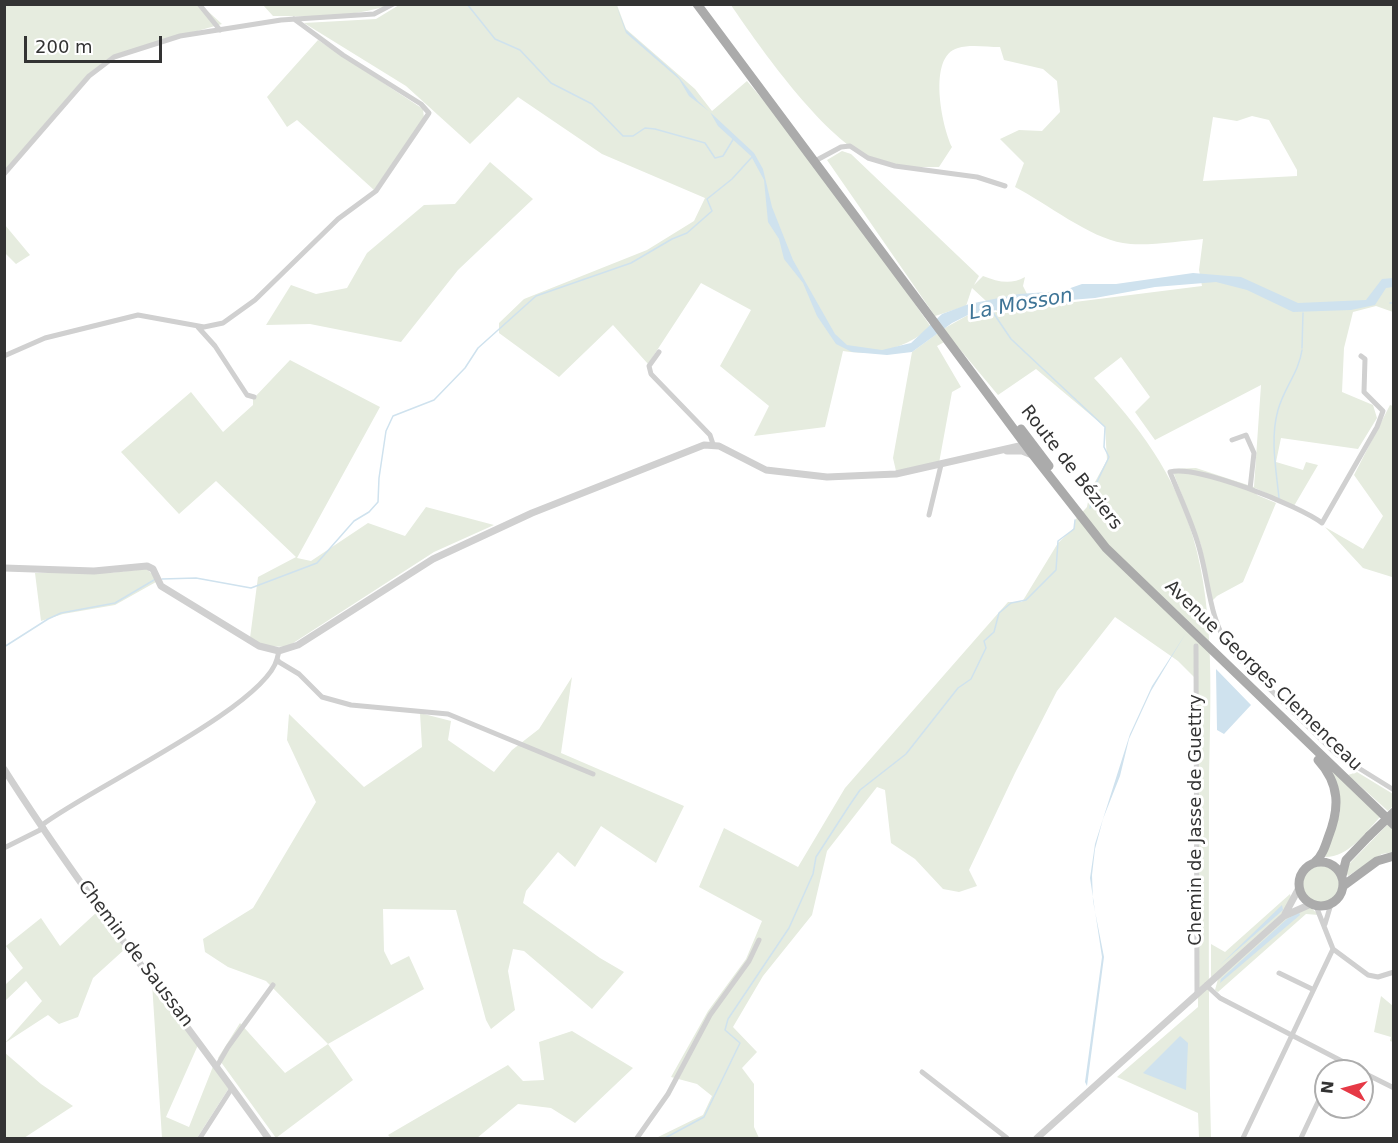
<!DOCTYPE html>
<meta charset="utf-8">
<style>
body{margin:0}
#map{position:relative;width:1398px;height:1143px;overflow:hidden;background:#fff;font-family:"DejaVu Sans",sans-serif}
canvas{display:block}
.frame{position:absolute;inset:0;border:6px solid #333;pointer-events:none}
.north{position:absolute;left:1314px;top:1059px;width:60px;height:60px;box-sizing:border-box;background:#fff;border:2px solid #adadad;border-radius:50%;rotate:276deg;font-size:16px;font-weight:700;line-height:24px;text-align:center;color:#333}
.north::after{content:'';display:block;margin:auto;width:21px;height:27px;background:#e63946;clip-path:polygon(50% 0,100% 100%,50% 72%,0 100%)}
.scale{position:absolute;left:24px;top:36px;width:138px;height:27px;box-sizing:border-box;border:3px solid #333;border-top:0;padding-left:8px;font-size:18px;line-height:21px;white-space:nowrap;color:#333;-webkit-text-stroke:4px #fff;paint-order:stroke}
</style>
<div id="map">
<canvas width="1398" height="1143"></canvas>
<div class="frame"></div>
<div class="north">N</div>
<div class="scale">200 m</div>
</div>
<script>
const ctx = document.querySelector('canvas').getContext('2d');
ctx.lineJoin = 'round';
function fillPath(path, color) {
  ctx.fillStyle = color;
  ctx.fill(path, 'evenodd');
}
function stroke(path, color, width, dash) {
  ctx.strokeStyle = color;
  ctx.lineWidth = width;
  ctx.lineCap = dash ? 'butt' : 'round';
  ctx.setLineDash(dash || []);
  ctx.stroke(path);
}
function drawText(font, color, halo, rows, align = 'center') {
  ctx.font = font + ' "DejaVu Sans",sans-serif';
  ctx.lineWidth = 6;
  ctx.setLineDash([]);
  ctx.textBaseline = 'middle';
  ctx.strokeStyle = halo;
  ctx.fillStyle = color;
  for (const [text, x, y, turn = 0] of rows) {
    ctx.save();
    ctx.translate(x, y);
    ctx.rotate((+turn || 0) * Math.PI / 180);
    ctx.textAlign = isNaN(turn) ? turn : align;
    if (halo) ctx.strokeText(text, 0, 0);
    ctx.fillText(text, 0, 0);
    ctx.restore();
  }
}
fillPath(new Path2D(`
 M5 5H201L222 24 113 55 88 74 5 170Z
 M263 5H388C357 17 307 17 273 16Z
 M399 5H617L626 29 695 89 712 111 747 81 815 161 931 327C904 349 878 356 843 351L825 427 754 436 769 406 720 366 751 310 701 283 648 364 613 325 559 377 499 333V323L524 299 647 250 694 221 705 198 602 154 518 97 470 144 406 86 304 23 376 19Z
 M731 5H1393V312L1376 306 1353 312 1344 348 1342 392 1373 405 1377 418 1358 449 1281 438 1276 462 1303 470 1306 462 1318 465 1294 506 1255 488 1257 495 1276 503 1243 582 1217 596 1211 602 1201 545 1172 469 1196 468 1254 487 1261 385 1155 440 1135 412 1150 397 1121 357 1094 378C1138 425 1175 474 1193 537 1216 615 1210 704 1209 785 1209 903 1208 1021 1211 1138H1199L1198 1113 1117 1077 1198 1007V681L1178 661 1115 617 1057 691 1015 773 969 870 977 886 959 892 943 889 915 859 891 843 885 790 877 787 827 851 812 915 763 976 733 1027 757 1052 742 1068 754 1084V1127L759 1138H656L703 1115 712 1096 697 1084 671 1077 708 1011 746 959 762 921 699 887 724 828 798 867 845 788 1008 602H1022L1058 543 1075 527V520L1087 507 1090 491 1107 460 1105 427 1036 369 998 395 943 329 970 314 998 312 972 288 966 306 935 316 827 160 842 151 851 154 979 276 974 285 983 276C998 282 1011 285 1025 277L1023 286 1027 294 1006 297 1019 309 1202 286 1199 270 1203 239C1182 241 1142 247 1123 243 1090 238 1046 203 1015 187L1024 163 1000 139 1019 130 1042 131 1060 112 1057 81 1043 69 1004 60 1000 47C987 47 970 44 958 48 927 56 942 127 952 147L939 167C915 167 889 168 867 157 822 135 760 48 731 5ZM1252 116 1269 120 1297 170V176L1203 181 1213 117 1237 121Z
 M318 40 423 109 424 118 374 190 297 120 287 127 267 97Z
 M490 162 533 199 458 270 401 342 310 324 266 325 291 285 316 294 347 288 367 253 424 205 455 204Z
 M5 225 30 255 16 264 5 253Z
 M938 333 946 341 937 346 961 387 952 392 939 463 896 471 893 458 912 352Z
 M290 360 380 407 297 558 311 561 368 523 405 536 426 507 494 525 434 552 287 647 265 646 250 638 258 577 296 557 216 481 179 514 121 452 191 392 223 432 253 405V399Z
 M1390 405 1393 406 1392 577 1363 568 1325 527 1363 549 1383 516 1354 475Z
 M146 569 155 576 156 582 115 605 63 614 41 621 35 573H109Z
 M572 677 561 753 684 806 656 863 601 826 575 867 558 852 526 891 523 903 600 958 624 972 592 1009 524 951 513 949 508 971 515 1010 491 1029 486 1020 456 910 383 909 384 951 391 965 409 956 424 989 328 1044 353 1080 276 1138 218 1058 240 1023 285 1073 328 1044 266 981 228 967 205 952 203 939 253 908 316 802 287 740 289 714 364 787 422 747 420 713 451 721 448 740 494 772 512 750 539 729Z
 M1331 769 1381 816C1365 833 1349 857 1325 857L1340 812 1329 770Z
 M1357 772 1393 794V806L1388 811 1348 775Z
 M1388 824 1393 830V852L1382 854 1348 876 1346 872 1348 865Z
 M1303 884a18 18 0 1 1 36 0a18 18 0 1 1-36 0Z
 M1290 894 1292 900 1283 913 1211 978V944L1225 952Z
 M1310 907 1319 915 1306 914 1218 992 1215 990 1218 979 1286 918Z
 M97 912 125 949 93 978 78 1017 59 1024 48 1015 5 1043 42 1001 26 981 5 1001V985L23 968 6 946 41 918 60 946Z
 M152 983 198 1045 166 1117 189 1127 214 1064 229 1088 197 1138H162Z
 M1381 996 1393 1006V1042L1390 1041 1391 1037 1374 1032Z
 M572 1031 633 1068 575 1123 551 1108 518 1104 477 1138H391L388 1135 508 1065 523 1081 544 1080 539 1042Z
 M4 1052 41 1084 73 1106 24 1138H5Z`), '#e6ecdf');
fillPath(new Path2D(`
 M616 5 626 30 677 75 698 101 754 153 763 169 772 207 793 260 835 334 847 345 882 350 911 343 942 314 969 304 1019 294 1062 291 1082 284H1116L1193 273 1241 277 1298 303 1366 300 1382 279 1393 278V287L1386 288 1375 305 1351 310 1293 312 1247 290 1216 282 1155 287 1095 298 1020 304 1003 313 997 310 970 314 952 323 912 352 887 355 852 352 836 344 817 316 803 283 784 259 779 239 768 222 764 180 751 156 718 126 710 112 689 96 679 79 626 33Z
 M1186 633 1151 691 1129 739 1120 776 1103 819 1095 849 1092 875 1093 901 1104 957 1087 1086 1085 1082 1102 957 1090 878 1095 844 1130 734 1152 686Z
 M1216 669 1251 705 1224 734 1217 730Z
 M1282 905 1283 910 1220 965Z
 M1299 912 1300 915 1220 983 1221 979 1287 919Z
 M1180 1036 1188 1043 1186 1090 1143 1073Z`), '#cfe2ee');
stroke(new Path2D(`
 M467 4 495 39 520 50 551 83 592 104 623 136H633L645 128 655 129 705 143 715 158 723 156 734 138
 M1390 303H1394
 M992 311 1011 339 1105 427 1104 447 1109 457 1093 490 1090 508
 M1302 348 1303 313
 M1279 498C1276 469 1270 438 1278 410 1284 388 1299 372 1302 350
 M162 579 196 578 251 588 317 563 354 521 369 512 378 502 379 478 386 431 393 416 434 400 465 368 478 348 536 296 631 263 672 239 687 233 712 211 707 199 732 179 752 157
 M4 647 48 619 61 613 115 603 154 580
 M665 1138 704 1117 740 1043 725 1030 728 1019 789 928 813 874 816 857 849 806 860 790 906 754 958 688 971 679 986 648 984 641 994 632 999 613 1011 603 1026 600 1056 570 1058 541 1074 529 1075 520`), '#cfe2ee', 1.5);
stroke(new Path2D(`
 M199 4 220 30
 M815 161 841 147 850 146 868 158 895 166 977 177 1005 186
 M4 174 89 76 114 57 180 36 281 20 374 14 393 4
 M197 326 215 346 247 395 254 397
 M659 352 649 366 651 374 710 435 713 444
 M4 356 45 338 138 315 204 327 223 323 255 300 338 219 376 191 429 113 421 104 343 55 294 19
 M1361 356 1365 359 1364 392 1383 411 1377 427 1322 523C1300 506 1196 464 1170 472 1180 497 1192 522 1199 547 1210 586 1208 614 1230 650L1336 754 1394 790
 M1232 440 1246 435 1254 453 1250 489
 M929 515 941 465
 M1196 646 1197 994
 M279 651 277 659 279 662 299 674 322 697 351 705 448 714 593 774
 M42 825C87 790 265 707 277 659
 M4 848 44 828
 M1316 906 1333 949 1368 975 1378 977 1394 972
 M1325 924 1331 904
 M1279 973 1312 989
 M1206 985 1220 998 1361 1071
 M217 1066 228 1047 273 985
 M1333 1071 1338 1059
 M922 1072 1007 1138
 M1362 1072 1394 1088
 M200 1138 232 1088
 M637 1138 668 1094 710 1015 749 961 759 940
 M1243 1138 1333 949
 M1301 1138 1326 1085`), '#d0d0d0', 5);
stroke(new Path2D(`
 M1007 451H1022L1032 455
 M4 568 94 571 147 566 153 569 161 586 259 646 279 651 298 645 433 559 532 513 704 445 719 446 766 470 827 477 896 474 1028 444
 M4 769C85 897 181 1015 268 1138
 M1285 914 1299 888
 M1037 1138 1284 916 1311 904`), '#d0d0d0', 7);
stroke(new Path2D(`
 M697 4 1033 455 1106 548 1394 825
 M1021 429 1049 466
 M1299 884a22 22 0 1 1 44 0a22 22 0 1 1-44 0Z
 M1315 862C1322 856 1325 847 1328 838 1340 808 1340 784 1318 760
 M1342 876 1346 860 1369 836
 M1343 886 1377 861 1394 856`), '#ababab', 9);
stroke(new Path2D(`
 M1369 836 1394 812`), '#ababab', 9);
drawText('18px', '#333', '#fff', [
 ["Route de Béziers",1071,468,52],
 ["Avenue Georges Clemenceau",1263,676,44],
 ["Chemin de Jasse de Guettry",1196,820,-90],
 ["Chemin de Saussan",135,954,53]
]);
drawText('italic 20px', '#3f7597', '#fff', [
 ["La Mosson",1021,305,-10]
]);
</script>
